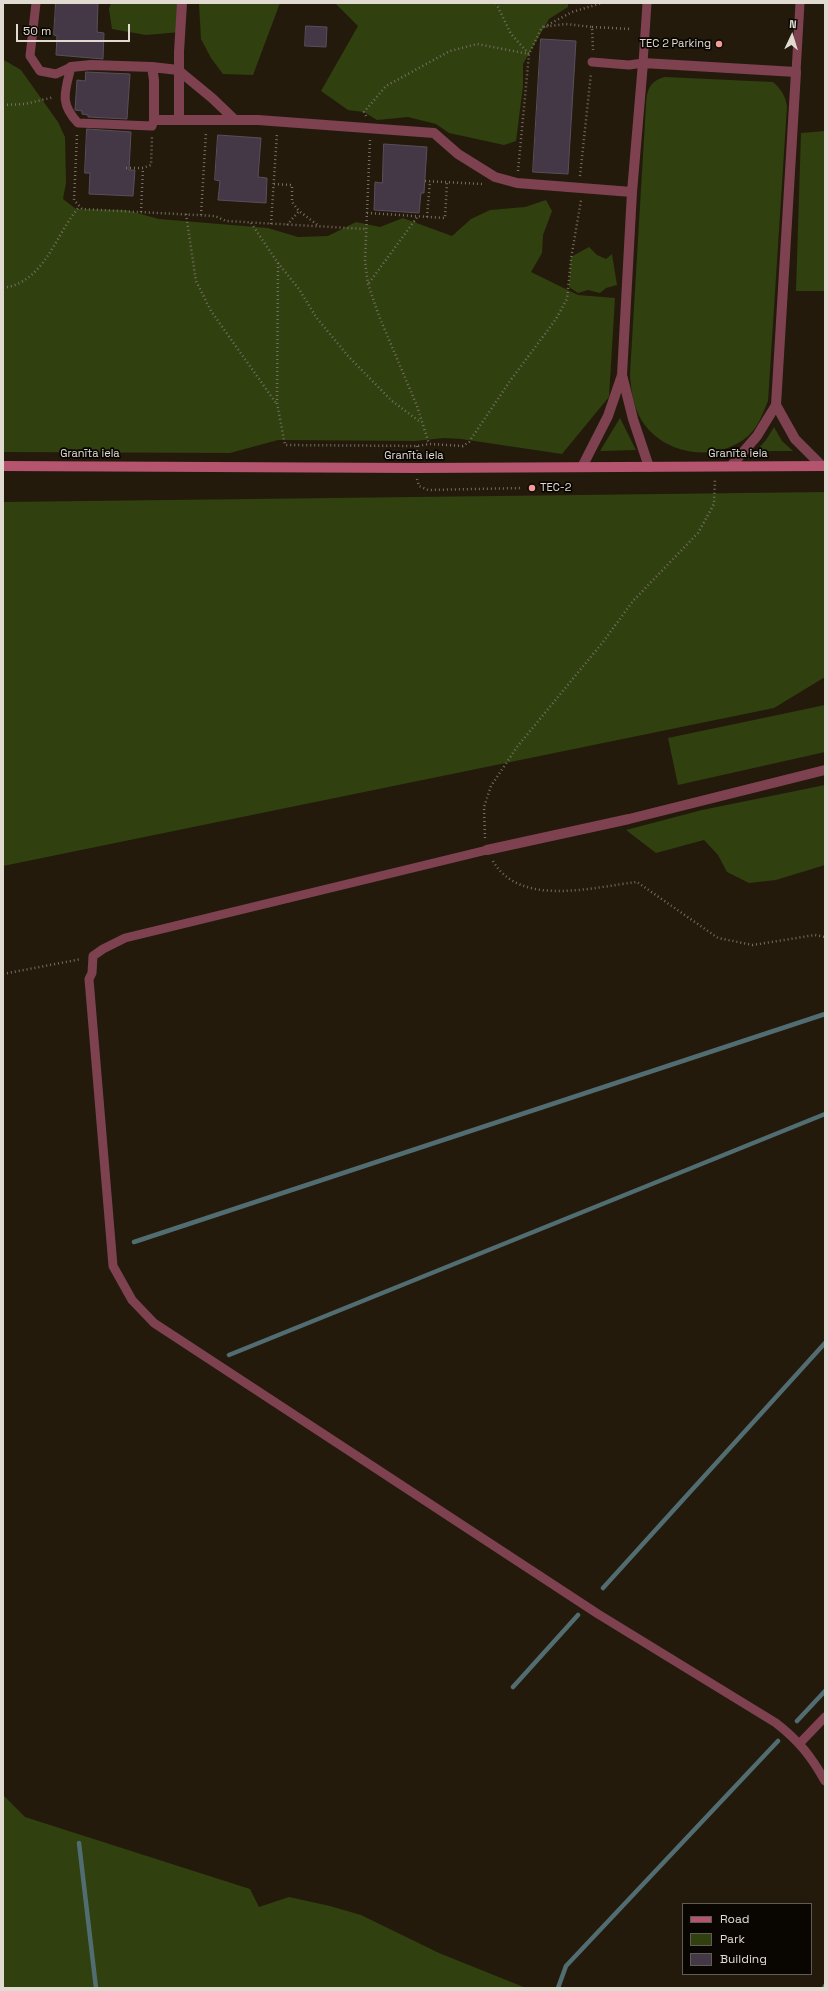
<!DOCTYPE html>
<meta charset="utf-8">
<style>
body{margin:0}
#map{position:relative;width:828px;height:1991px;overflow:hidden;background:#231a0c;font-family:"Space Grotesk",sans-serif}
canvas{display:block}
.frame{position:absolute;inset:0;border:4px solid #e1dad1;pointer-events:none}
.legend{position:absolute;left:682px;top:1903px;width:130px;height:72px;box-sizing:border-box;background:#090602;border:1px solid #5f5b55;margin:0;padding:5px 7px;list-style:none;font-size:12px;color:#e1dad1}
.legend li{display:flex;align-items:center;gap:8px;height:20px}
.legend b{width:20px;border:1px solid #5f5b55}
.north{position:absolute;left:772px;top:16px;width:40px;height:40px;-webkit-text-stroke:3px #090602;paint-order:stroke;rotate:4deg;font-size:11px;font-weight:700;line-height:16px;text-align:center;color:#e1dad1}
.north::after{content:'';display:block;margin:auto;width:14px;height:18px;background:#e1dad1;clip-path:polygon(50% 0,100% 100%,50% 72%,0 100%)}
.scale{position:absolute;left:16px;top:24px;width:114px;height:18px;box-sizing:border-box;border:2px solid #e1dad1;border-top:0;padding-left:5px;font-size:12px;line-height:14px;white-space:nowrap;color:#e1dad1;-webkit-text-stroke:3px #090602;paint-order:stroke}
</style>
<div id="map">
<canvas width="828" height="1991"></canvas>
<div class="frame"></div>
<ul class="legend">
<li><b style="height:5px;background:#b5546e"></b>Road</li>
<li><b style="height:11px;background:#30400f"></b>Park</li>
<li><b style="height:11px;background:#443846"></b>Building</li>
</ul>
<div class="north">N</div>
<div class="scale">50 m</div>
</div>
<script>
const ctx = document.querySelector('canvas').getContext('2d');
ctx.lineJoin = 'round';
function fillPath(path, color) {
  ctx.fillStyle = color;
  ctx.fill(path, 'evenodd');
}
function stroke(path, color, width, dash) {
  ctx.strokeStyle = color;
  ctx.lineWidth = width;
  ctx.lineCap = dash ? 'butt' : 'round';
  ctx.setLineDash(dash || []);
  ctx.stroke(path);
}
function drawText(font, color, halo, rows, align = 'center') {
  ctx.font = font + ' "Space Grotesk",sans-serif';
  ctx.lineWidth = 3.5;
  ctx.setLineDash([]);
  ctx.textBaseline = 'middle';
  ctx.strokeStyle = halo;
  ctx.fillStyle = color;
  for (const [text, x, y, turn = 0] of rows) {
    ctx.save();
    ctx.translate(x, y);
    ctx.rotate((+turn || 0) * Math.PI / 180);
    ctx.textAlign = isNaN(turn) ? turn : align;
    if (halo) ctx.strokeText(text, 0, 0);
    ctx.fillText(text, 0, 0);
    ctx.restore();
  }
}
fillPath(new Path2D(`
 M111 3H181V32L146 35 112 29 109 9Z
 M199 3H280L253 75 223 74 211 58 201 39Z
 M335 3H568V7L549 19 523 64V86L516 141 504 145 449 133 436 124 408 117 377 120 364 112 348 110 321 91 358 26Z
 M4 60 21 70 58 122 65 137 66 183 63 199 76 209 126 210 159 219 268 228 298 237 328 236 356 222 380 227 403 218 452 236 471 219 490 210 525 207 546 200 552 211 543 235 542 253 531 272 578 295 615 298 609 397 562 454 461 439 444 438 415 441 278 440 230 453 3 452Z
 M665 77 773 82C781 89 785 95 787 106L768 401C763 413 758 428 747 437 715 463 664 455 642 421 633 406 631 391 630 374L646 105C647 90 649 81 665 77Z
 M825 131V291H796L801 133Z
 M589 247 597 255 606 259 612 254 617 285 606 288 600 293 588 290 578 293 569 287 571 257Z
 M620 418 636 450 600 451Z
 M774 427 782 441 793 451H756L766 440Z
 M825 492V677L774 708 3 866V502Z
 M825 705V752L678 785 668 738Z
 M825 785V865L776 880 749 883 727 872 718 855 704 840 656 853 626 830 702 810Z
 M3 1795 25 1817 250 1889 259 1907 289 1897 330 1906 361 1915 439 1953 526 1988H3Z`), '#30400f');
stroke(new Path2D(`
 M134 1242 825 1014
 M229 1355 825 1114
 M603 1588 825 1343
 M513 1687 578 1615
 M797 1721 825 1691
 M79 1843 96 1988
 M558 1988 566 1966 778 1741
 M824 1988 825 1986`), '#516d72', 4.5);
const building = new Path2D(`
 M56 3H98L97 32 104 33 103 59 56 55 57 36 54 35Z
 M306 26 327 27 326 47 305 46Z
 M541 39 576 41 568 174 533 172Z
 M86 72 130 74 127 119 88 117V115L82 114V111L75 110 77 80 85 81Z
 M87 129 131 132 129 170H135L133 196 89 194 90 173H85Z
 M218 135 261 138 258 177 267 178 266 203 218 200 220 181 215 180Z
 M384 144 427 147 424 193H421L419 213 374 210 375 182 382 183Z`);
fillPath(building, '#443846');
stroke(building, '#5a4e5c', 1);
stroke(new Path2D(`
 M496 3 511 34 529 54
 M544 27 572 12 602 3
 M592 27 631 29
 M3 105 25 104 54 97
 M366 116 364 112 386 86 450 51 477 44 529 54
 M77 135 74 200 82 209 215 216 226 221 366 229
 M370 140 365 261 368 284 379 316 417 406 429 444
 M126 168H143L151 165 152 137
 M518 171 529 54 542 27 566 24 592 27 593 50
 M580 176 591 73
 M425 181 482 184
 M274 184 292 185V202L299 211 319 226
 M141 212 143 168
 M367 213 445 218 447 182
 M186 214 196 281 211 311 276 403
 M201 215 206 132
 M427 217 430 181
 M251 223 278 263 299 289 316 317 348 356 392 401 419 421
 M271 224 277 133
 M287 225 299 211
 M278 263 277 403 285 445 417 446 429 444 463 446 469 442 510 381 556 319 567 299 571 259 581 200
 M369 283 418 216
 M3 288C45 282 55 235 79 207
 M417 455V446
 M417 479 419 486 428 490 522 488
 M485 838 484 807 491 786 517 747 603 642 633 601 698 533 714 504 715 479
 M493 861C520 908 593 887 637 882L718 938 753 945 815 935 825 937
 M3 974 81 959`), '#776f63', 2.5, [1, 3]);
stroke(new Path2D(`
 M36 3 30 56 40 71 56 74 71 67
 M592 62 629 65 643 63 647 3
 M71 67C65 92 59 103 78 123L152 126 154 120
 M796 72 800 3
 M487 850 125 938 103 949 93 956 92 973 89 979 113 1266 132 1300 154 1323 598 1614 776 1723C799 1741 811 1756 825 1781
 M800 1743 825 1717`), '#7e4150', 9);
stroke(new Path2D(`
 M71 67 91 65 152 67 154 80V120H258L434 133 458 154 495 177 517 183 632 192
 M152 67 178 70 212 98 235 120
 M179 120V52L182 3
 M776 405 795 439 822 466
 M582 467 608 416 622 375
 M649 467 633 419 622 375 632 192 643 63 796 72 776 405 757 436 731 466
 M487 850 629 819 825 770`), '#7e4150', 10);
stroke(new Path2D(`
 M3 466 416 468 825 466`), '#b5546e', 10);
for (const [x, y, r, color] of [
 [719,44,4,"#f59b97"],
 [532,488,4,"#f59b97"]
]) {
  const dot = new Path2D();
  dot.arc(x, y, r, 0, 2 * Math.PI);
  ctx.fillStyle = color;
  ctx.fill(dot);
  stroke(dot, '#090602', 1.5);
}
drawText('11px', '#e1dad1', '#090602', [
 ["TEC 2 Parking",711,44],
 ["TEC-2",540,488,"left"]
], 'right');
drawText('11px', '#e1dad1', '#090602', [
 ["Granīta iela",90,454],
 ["Granīta iela",738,454],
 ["Granīta iela",414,456]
]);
</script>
